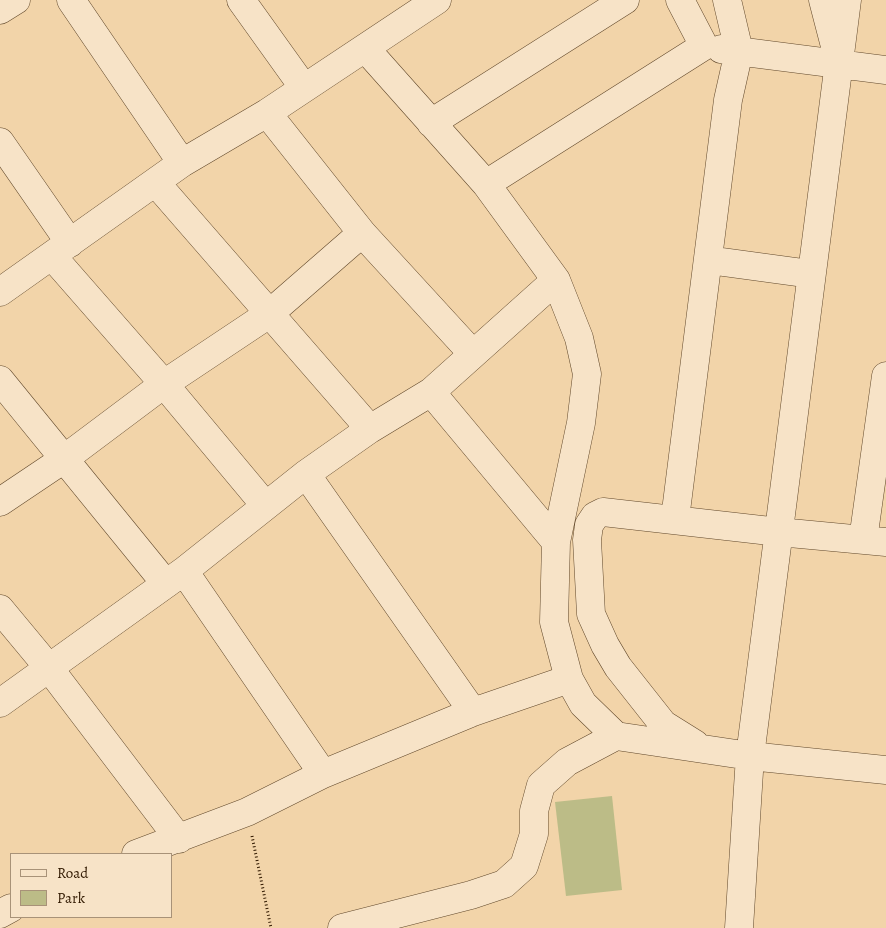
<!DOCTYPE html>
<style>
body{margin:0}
#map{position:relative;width:886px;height:928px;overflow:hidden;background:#f2d4a9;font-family:Alegreya,serif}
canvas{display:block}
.legend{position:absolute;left:10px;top:853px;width:162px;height:65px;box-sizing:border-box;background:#f7e3c7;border:1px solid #a89278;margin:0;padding:6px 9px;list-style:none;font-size:15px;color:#311901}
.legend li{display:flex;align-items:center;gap:10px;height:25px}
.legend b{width:25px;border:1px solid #a89278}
</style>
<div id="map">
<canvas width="886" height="928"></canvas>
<ul class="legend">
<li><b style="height:6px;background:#f7e3c7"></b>Road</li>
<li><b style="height:14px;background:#bcbc87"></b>Park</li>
</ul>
</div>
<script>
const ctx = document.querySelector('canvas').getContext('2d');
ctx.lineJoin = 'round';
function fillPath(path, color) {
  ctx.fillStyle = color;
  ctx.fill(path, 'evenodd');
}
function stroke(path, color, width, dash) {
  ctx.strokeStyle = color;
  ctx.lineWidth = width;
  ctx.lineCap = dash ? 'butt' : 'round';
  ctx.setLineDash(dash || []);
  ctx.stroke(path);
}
fillPath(new Path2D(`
 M612 796 622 890 566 896 555 802Z`), '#bcbc87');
const minor = new Path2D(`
 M71 0 182 163
 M241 0 304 88
 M823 0 836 50
 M0 10 16 0
 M365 48 486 184 556 280 579 338 587 374 581 423 556 542 554 622 569 679 583 704 616 736 750 756 886 770
 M721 49 886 70
 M267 113 362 233 473 354
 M431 123 625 0
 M0 142 70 243
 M156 183 370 429
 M486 184 704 46 680 0
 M52 256 164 384 265 505
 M708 260 811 274
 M0 292 182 163 267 113 437 0
 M0 380 166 584
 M431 392 556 542
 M306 474 473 712
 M0 502 64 459 164 384 269 314 362 233
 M675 519 728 100 739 51 727 0
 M863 540 886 376
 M184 571 323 774
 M0 609 49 668 179 839
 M0 703 184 571 306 474 370 429 431 392 556 280
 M695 744 663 724 618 667 605 645 591 614 587 540 589 525 595 516 603 512 779 532 886 542
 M136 854 247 812 323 774 473 712 569 679
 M0 914 11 908
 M342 928 471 895 504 884 524 866 534 834V811L541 785 567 762 616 736
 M739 928 750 756 847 0`);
stroke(minor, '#61482b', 29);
stroke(new Path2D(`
 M252 836 271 928`), '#311901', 3, [1, 2.5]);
stroke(minor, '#f7e3c7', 28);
</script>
